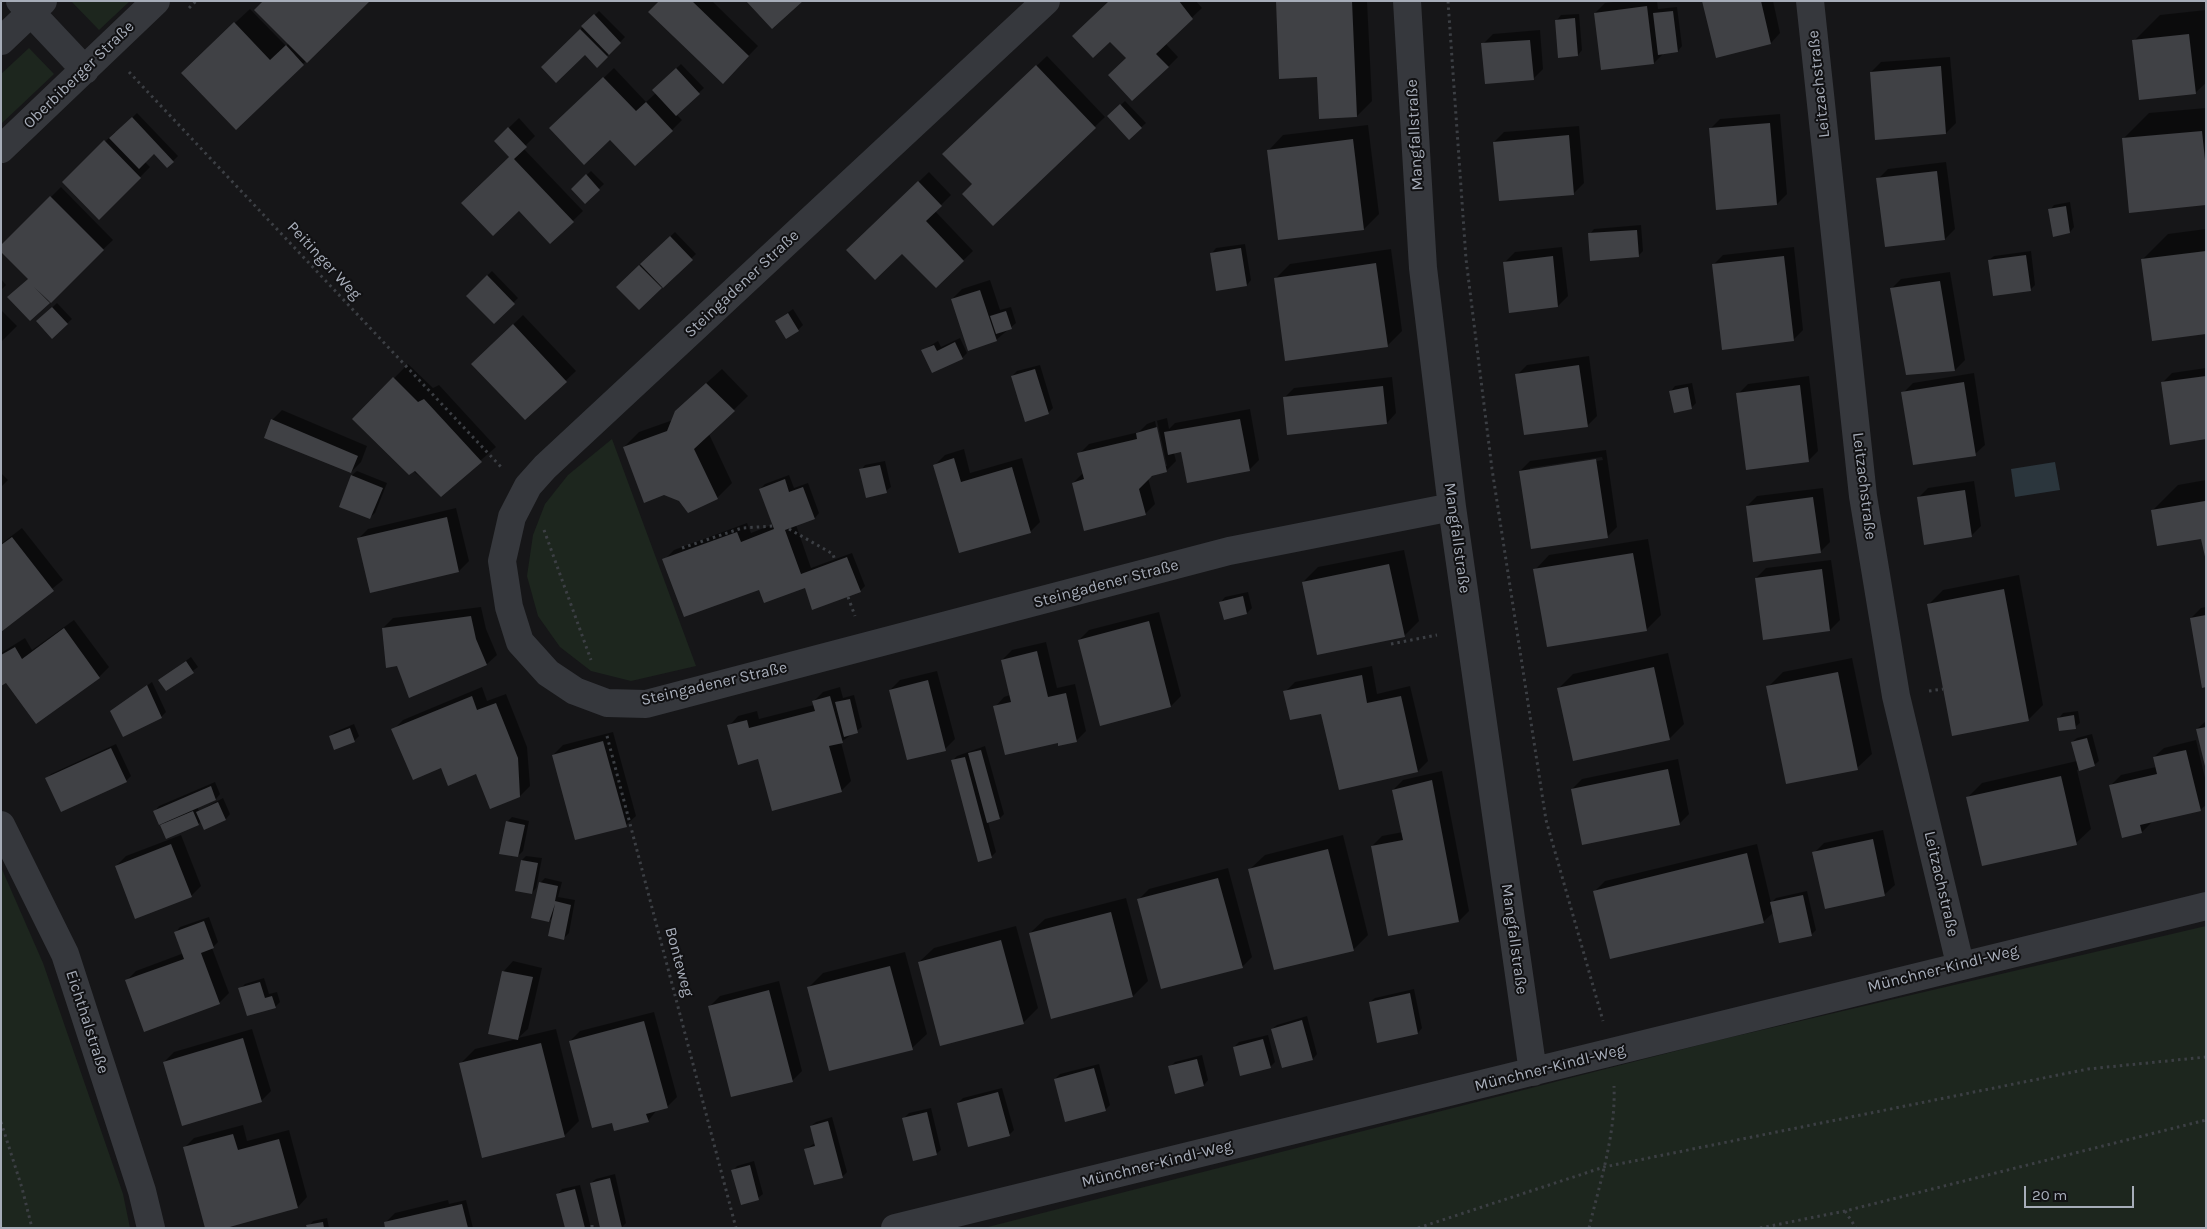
<!DOCTYPE html>
<meta charset="utf-8">
<style>
body{margin:0}
#map{position:relative;width:2207px;height:1229px;overflow:hidden;background:#161618;font-family:Karla,sans-serif}
canvas{display:block}
.frame{position:absolute;inset:0;border:2px solid #a7adb9;pointer-events:none}
.scale{position:absolute;left:2024px;top:1186px;width:110px;height:22px;box-sizing:border-box;border:2px solid #a7adb9;border-top:0;padding-left:6px;font-size:15px;line-height:18px;white-space:nowrap;color:#a7adb9;-webkit-text-stroke:4px #111113;paint-order:stroke}
</style>
<div id="map">
<canvas width="2207" height="1229"></canvas>
<div class="frame"></div>
<div class="scale">20 m</div>
</div>
<script>
const ctx = document.querySelector('canvas').getContext('2d');
ctx.lineJoin = 'round';
function fillPath(path, color) {
  ctx.fillStyle = color;
  ctx.fill(path, 'evenodd');
}
function stroke(path, color, width, dash) {
  ctx.strokeStyle = color;
  ctx.lineWidth = width;
  ctx.lineCap = dash ? 'butt' : 'round';
  ctx.setLineDash(dash || []);
  ctx.stroke(path);
}
function drawText(font, color, halo, rows, align = 'center') {
  ctx.font = font + ' Karla,sans-serif';
  ctx.lineWidth = 4;
  ctx.setLineDash([]);
  ctx.textBaseline = 'middle';
  ctx.strokeStyle = halo;
  ctx.fillStyle = color;
  for (const [text, x, y, turn = 0] of rows) {
    ctx.save();
    ctx.translate(x, y);
    ctx.rotate((+turn || 0) * Math.PI / 180);
    ctx.textAlign = isNaN(turn) ? turn : align;
    if (halo) ctx.strokeText(text, 0, 0);
    ctx.fillText(text, 0, 0);
    ctx.restore();
  }
}
fillPath(new Path2D(`
 M71 1H130L99 30Z
 M29 48 54 74 1 124V74Z
 M612 439 696 666 631 681 591 671 560 647 538 616 527 576 533 535 545 504 568 475Z
 M1 867 43 963 123 1194 130 1228H1Z
 M2206 926V1228H984L1715 1041Z`), '#1d261e');
fillPath(new Path2D(`
 M2055 462 2060 490 2015 497 2011 469Z`), '#2b363d');
fillPath(new Path2D(`
 M661 1H712L758 46 723 82Z
 M1110 1H1196L1202 8 1165 43 1178 57 1168 67 1127 58Z
 M1277 1H1367L1372 101 1357 116 1319 76Z
 M1622 1H1657L1658 9 1677 7 1682 46 1678 51 1664 53 1654 63 1602 69 1595 13 1605 3Z
 M1703 1H1773L1780 33 1771 43Z
 M250 9 286 46 289 43 306 61 236 128 197 58Z
 M2206 10V83L2195 93 2134 41 2160 15Z
 M599 11 625 37 597 66 585 53 543 67Z
 M1579 14 1582 50 1578 55 1557 20 1561 15Z
 M1540 30 1543 69 1533 79 1483 44 1493 34Z
 M1047 56 1105 117 993 224 954 144Z
 M1950 57 1956 123 1946 133 1871 72 1881 62Z
 M681 64 704 88 676 114 682 120 672 130 610 139 561 119 614 68 646 102 656 93 653 90Z
 M1125 101 1146 123 1129 138 1109 116Z
 M2206 108V204L2123 139 2149 113Z
 M137 113 178 156 168 166 154 152 145 162 150 167 100 218 64 182 115 132 116 133Z
 M1780 114 1787 194 1777 204 1710 129 1720 119Z
 M519 118 535 136 523 148 583 211 550 243 510 157 495 141Z
 M1368 125 1379 214 1364 229 1269 150 1283 135Z
 M1579 126 1584 183 1574 193 1500 200 1494 142 1504 132Z
 M1946 162 1955 229 1945 239 1878 179 1888 169Z
 M591 171 604 184 585 202 572 189Z
 M929 172 951 195 935 211 973 251 936 287 902 252 848 250Z
 M61 187 113 240 30 319 29 279 1 247Z
 M2070 202 2074 227 2070 232 2050 210 2054 205Z
 M1641 225 1643 251 1638 256 1590 234 1594 229Z
 M2206 229V333L2142 260 2168 234Z
 M675 232 696 254 639 309 618 287Z
 M1245 244 1251 280 1247 285 1212 253 1216 248Z
 M1562 247 1568 296 1558 306 1505 262 1515 252Z
 M1794 247 1803 330 1793 340 1713 265 1723 255Z
 M1391 249 1402 331 1387 346 1275 279 1290 264Z
 M2031 251 2035 285 2031 289 1989 260 1994 256Z
 M492 271 518 298 494 322 467 295Z
 M1950 272 1965 360 1955 370 1907 374 1891 289 1901 279Z
 M1 279 6 285 1 290Z
 M990 280 1000 310 1011 307 1016 323 996 340 952 299 962 289Z
 M57 303 72 319 52 337 38 321Z
 M793 309 803 325 798 330 776 321Z
 M1 310 17 326 1 342Z
 M523 315 576 371 525 419 483 354Z
 M960 338 967 353 962 358 923 350 938 341 941 347Z
 M1589 356 1597 416 1587 426 1517 375 1527 365Z
 M408 364 433 388 439 385 496 447 441 495 354 419Z
 M1040 365 1053 408 1048 413 1012 376 1017 371Z
 M2206 368V438L2162 383 2172 373Z
 M722 369 748 396 709 434 732 483 717 498 680 500 664 493 624 447 639 432 673 420 691 397Z
 M1974 373 1985 445 1975 454 1903 393 1913 383Z
 M1809 376 1818 451 1808 461 1738 394 1748 384Z
 M1392 377 1396 413 1387 423 1284 398 1294 388Z
 M1692 383 1696 403 1691 408 1671 391 1675 386Z
 M1250 409 1259 460 1249 470 1182 451 1174 453 1176 461 1166 471 1148 478 1155 504 1145 514 1073 483 1084 472 1079 454 1089 444 1139 432 1147 424 1155 421 1164 466H1167L1157 421H1156L1167 418 1169 429 1175 423Z
 M282 410 367 446 361 462 351 472 272 420Z
 M964 449 970 473 1022 458 1040 522 1030 532 935 465 945 455Z
 M1606 450 1617 527 1607 537 1520 471 1530 461ZM1602 457 1603 460 1530 470V468Z
 M885 461 891 487 886 491 861 470 865 465Z
 M357 471 387 483 375 513 370 517 340 506 352 475Z
 M1 473 8 480 1 487Z
 M789 475 794 488 808 483 819 513 815 518 796 525 811 568 852 553 865 586 860 591 806 585 759 588 664 560 674 550 747 523 751 533 774 524 760 489 765 484Z
 M2206 480V560L2202 537 2152 511 2178 485Z
 M1974 481 1981 526 1971 536 1918 498 1928 488Z
 M1823 488 1830 542 1820 552 1747 506 1757 496Z
 M456 508 469 561 459 571 371 592 358 539 368 529Z
 M22 528 63 580 1 630V544Z
 M1648 539 1661 615 1646 630 1535 570 1549 555Z
 M1404 550 1419 621 1404 636 1303 582 1318 567Z
 M1831 560 1840 620 1830 630 1756 578 1766 568Z
 M2019 575 2043 705 2028 720 1928 605 1943 590Z
 M1248 592 1252 608 1247 613 1225 618 1221 602 1225 597Z
 M481 607 486 629 497 655 487 664 383 628 393 618Z
 M2206 607V686L2191 618 2201 608Z
 M1159 612 1181 696 1171 706 1101 724 1079 640 1089 630Z
 M74 620 109 667 99 677 36 722 7 681 1 685V653L25 638 32 650Z
 M1046 642 1057 688 1075 684 1086 731 1076 741H1059L995 707 1004 697 1010 695 1002 660 1012 650Z
 M1668 653 1684 724 1669 739 1558 689 1573 674Z
 M191 657 198 667 167 690 160 680Z
 M1852 658 1872 754 1857 768 1768 687 1783 672Z
 M1372 666 1377 694 1410 686 1428 761 1418 771 1340 789 1322 713 1285 692 1295 682Z
 M937 671 955 739 945 749 890 690 900 680Z
 M152 682 166 712 161 717 112 711Z
 M482 687 487 701 506 694 527 747 530 786 520 796 393 730 403 720Z
 M840 687 843 698 854 695 862 727 841 742 851 781 841 791 759 758 729 726 738 716 757 711 759 719 814 705 813 702 823 692Z
 M2078 711 2080 723 2075 727 2059 718 2063 713Z
 M2206 721V763L2197 729Z
 M354 724 359 736 354 741 330 736 335 732Z
 M613 732 636 816 626 825 553 755 563 745Z
 M2092 734 2099 761 2094 765 2077 770 2091 829 2076 843 1967 798 1982 783 2077 761 2072 742 2077 738Z
 M2196 740 2206 782V805L2200 810 2152 822 2142 832 2111 785 2121 775 2156 767 2154 757 2164 748Z
 M116 744 131 776 126 781 46 779 51 774Z
 M985 746 1004 814 1000 818 988 822 996 852 991 857 952 761 957 756Z
 M1678 759 1689 814 1679 824 1572 789 1582 779Z
 M1442 771 1469 911 1459 921 1389 935 1372 846 1382 836 1403 832 1393 790 1403 780Z
 M215 782 220 794 216 799 197 807 199 811 223 798 230 814 226 819 205 828 201 821 198 824 161 826 167 820 155 811 159 806Z
 M512 817 529 821 523 851 518 856 507 822Z
 M1883 830 1895 885 1885 894 1826 908 1814 853 1824 843Z
 M181 835 201 886 191 896 116 866 126 856Z
 M1343 835 1368 935 1353 950 1250 869 1265 855Z
 M1757 844 1771 903 1776 898 1807 891 1816 930 1811 935 1774 912 1763 922 1595 891 1605 881Z
 M526 856 542 858 536 888 532 893 522 860Z
 M1228 868 1252 957 1242 967 1139 899 1149 889Z
 M545 878 562 882 558 897 575 900 569 933 564 938 553 917 549 921 540 883Z
 M1126 898 1148 981 1133 996 1030 933 1045 919Z
 M209 917 218 942 212 948 229 993 219 1003 126 981 136 971 184 953 176 932 180 927Z
 M1016 926 1038 1008 1023 1023 919 962 934 948Z
 M905 952 927 1034 912 1048 808 988 823 973Z
 M513 961 542 968 528 1029 518 1038 556 1029 579 1121 564 1136 460 1064 475 1049 517 1039 490 1033 504 971Z
 M264 978 269 994 277 992 280 1002 275 1007 240 989 245 984Z
 M779 981 802 1071 792 1081 710 1006 720 996Z
 M1414 989 1422 1028 1418 1033 1378 1041 1370 1002 1375 998Z
 M654 1012 677 1097 667 1107 657 1110 648 1121 613 1122 570 1041 580 1031Z
 M1307 1016 1317 1054 1313 1059 1283 1067 1272 1029 1277 1025Z
 M252 1029 271 1091 261 1101 164 1062 174 1052Z
 M1268 1035 1275 1062 1270 1067 1234 1047 1239 1042Z
 M1202 1055 1208 1080 1204 1085 1176 1092 1170 1067 1175 1062Z
 M1099 1064 1110 1105 1105 1110 1055 1079 1060 1074Z
 M1002 1088 1014 1130 1009 1135 958 1103 963 1098Z
 M931 1108 941 1150 936 1154 904 1118 909 1113Z
 M832 1117 847 1172 842 1177 806 1149 815 1143 811 1126 816 1122Z
 M243 1125 247 1141 289 1130 307 1197 298 1207 184 1148 194 1138Z
 M754 1161 763 1194 758 1198 733 1171 737 1166Z
 M615 1174 626 1223 621 1228 591 1183 596 1179Z
 M580 1185 591 1228H566L558 1194 562 1189Z
 M448 1200 449 1204 466 1200 473 1228H386L385 1223 395 1213Z
 M327 1218 329 1228H308L313 1221Z`), '#0007');
fillPath(new Path2D(`
 M263 1H370L307 63 254 10Z
 M659 1H692L749 56 723 84 648 12Z
 M746 1H803L772 29Z
 M1109 1H1179L1193 19 1156 54 1169 67 1132 101 1108 75 1126 58 1110 42 1093 58 1072 36Z
 M1276 1H1352L1357 117 1319 119 1317 77 1279 79Z
 M1702 1H1761L1771 44 1716 58Z
 M1647 6 1654 64 1601 70 1594 13Z
 M1673 11 1678 52 1658 55 1653 13Z
 M594 14 621 43 609 55 581 26Z
 M1575 18 1578 56 1558 58 1555 20Z
 M234 22 270 60 286 45 304 65 236 130 181 73Z
 M580 29 608 57 597 68 585 55 556 83 541 67Z
 M2189 34 2196 94 2139 100 2132 40Z
 M1530 40 1534 80 1485 84 1481 43Z
 M1036 65 1096 128 993 226 962 194 972 184 942 154Z
 M1941 66 1946 134 1875 140 1870 72Z
 M676 68 700 94 676 116 652 90Z
 M603 77 636 111 646 102 673 131 635 166 610 140 584 165 549 128Z
 M1120 104 1142 128 1129 140 1107 116Z
 M132 117 174 162 167 168 154 154 139 169 109 138Z
 M1770 123 1777 205 1716 210 1709 128Z
 M508 127 527 147 514 159 574 222 550 244 519 211 493 236 461 203 509 157 494 141Z
 M2202 131 2206 170V205L2129 213 2122 138Z
 M1569 135 1574 195 1499 201 1493 142Z
 M1353 139 1364 230 1278 240 1267 150Z
 M104 140 141 178 99 220 62 182Z
 M1937 171 1945 240 1885 247 1876 178Z
 M586 174 600 190 585 204 571 189Z
 M918 181 942 206 926 221 964 261 936 288 902 254 875 280 846 250Z
 M50 196 104 250 51 303 34 287 50 303 30 321 7 297 28 279 1 252V245Z
 M2066 206 2070 233 2053 237 2048 209Z
 M1637 230 1639 257 1590 261 1588 233Z
 M670 236 693 260 663 288 640 264Z
 M1241 248 1247 286 1216 291 1210 253Z
 M2206 251V334L2152 341 2141 259Z
 M2026 255 2031 291 1993 296 1988 260Z
 M1553 256 1558 307 1509 313 1503 262Z
 M1784 256 1794 341 1722 350 1712 264Z
 M1376 263 1388 347 1285 361 1274 278Z
 M639 265 662 288 639 310 616 287Z
 M487 275 515 304 494 324 466 296Z
 M1940 281 1955 371 1906 375 1890 288Z
 M980 290 997 341 968 351 951 299Z
 M52 307 68 324 52 339 36 321Z
 M1006 311 1012 329 996 334 990 316Z
 M788 313 799 331 786 339 775 321Z
 M513 324 567 382 525 420 471 364Z
 M955 342 963 359 932 373 921 350 934 345 937 351Z
 M1579 365 1588 427 1524 435 1515 374Z
 M1035 369 1049 414 1025 422 1011 376Z
 M2206 376V439L2170 445 2161 382Z
 M393 377 418 402 424 399 482 462 441 497 415 471 409 475 352 419Z
 M1964 382 1976 456 1913 465 1901 392Z
 M706 383 735 411 694 449 718 499 688 513 679 501 664 495 644 503 623 447 667 431 675 411Z
 M1800 385 1809 462 1746 470 1736 393Z
 M1383 386 1387 424 1287 435 1283 397Z
 M1688 387 1692 409 1674 413 1669 391Z
 M271 419 358 456 351 473 264 438Z
 M1240 419 1250 471 1187 483 1181 452 1168 455 1164 432Z
 M1157 427 1167 472 1152 476 1139 489 1146 515 1084 531 1072 483 1084 479 1077 453 1137 439 1136 433Z
 M954 458 961 482 1012 467 1031 533 959 553 933 465Z
 M1596 459 1608 538 1531 549 1519 471Z
 M880 465 887 493 866 498 859 469Z
 M351 475 383 488 370 519 339 507Z
 M785 479 789 492 803 487 815 519 785 530 801 574 847 557 861 592 812 610 805 588 764 603 759 590 684 617 662 559 737 532 741 542 774 529 759 489Z
 M1965 490 1972 537 1924 545 1917 497Z
 M1813 497 1821 553 1753 562 1746 506Z
 M2205 501 2206 561 2201 539 2157 546 2151 510Z
 M447 517 459 572 370 593 357 538Z
 M12 537 54 591 1 632V545Z
 M1633 553 1647 631 1547 647 1533 569Z
 M1389 564 1405 637 1317 655 1302 582Z
 M1822 569 1830 631 1763 640 1755 578Z
 M2004 589 2029 721 1952 736 1927 604Z
 M1243 596 1247 614 1224 620 1219 602Z
 M2206 615V687L2202 688 2190 618Z
 M471 616 476 639 487 665 409 698 397 666 386 668 382 628Z
 M1149 621 1171 707 1100 726 1078 640Z
 M64 628 100 678 36 724 6 683 1 686V655L15 647 22 659Z
 M1037 651 1048 697 1066 693 1077 742 1058 746V743L1005 755 993 706 1011 702 1001 660Z
 M186 661 194 673 166 691 158 680Z
 M1654 667 1670 740 1573 761 1557 688Z
 M1838 672 1858 770 1786 784 1766 686Z
 M1362 675 1367 703 1401 696 1418 772 1339 790 1321 714 1290 720 1283 691Z
 M928 680 946 751 907 760 889 690Z
 M147 685 162 718 123 737 110 711Z
 M472 696 477 710 496 703 518 758 520 797 490 809 476 774 448 786 441 768 413 780 391 729Z
 M830 696 843 743 829 746 842 792 772 811 758 759 738 765 727 725 747 720 749 728 815 711 812 701Z
 M850 699 858 733 844 737 835 702Z
 M2074 715 2076 729 2059 731 2057 718Z
 M2206 727V766H2205L2196 729Z
 M350 728 355 742 334 750 329 736Z
 M2087 738 2095 766 2079 771 2071 742Z
 M603 741 627 827 575 840 552 755Z
 M111 748 127 782 61 812 45 778Z
 M981 750 1000 819 987 823 968 753Z
 M2186 750 2201 811 2140 825 2142 833 2122 838 2109 785 2157 774 2153 757Z
 M965 757 992 858 978 862 951 760Z
 M1668 769 1680 825 1582 845 1571 789Z
 M2061 776 2077 845 1982 866 1966 797Z
 M1432 780 1459 922 1388 936 1371 846 1403 840 1392 790Z
 M211 786 216 800 159 825 153 811Z
 M218 802 226 820 204 830 196 812Z
 M193 811 199 825 166 839 160 825Z
 M506 821 525 825 518 857 499 854Z
 M1873 839 1885 896 1825 909 1812 852Z
 M171 844 192 897 135 919 115 866Z
 M1328 849 1354 951 1274 970 1248 869Z
 M1747 853 1764 923 1610 959 1593 891Z
 M521 860 538 863 532 894 515 891Z
 M1218 878 1243 968 1161 989 1137 899Z
 M539 882 558 886 555 901 571 905 564 940 548 936 555 904 549 922 531 918Z
 M1803 895 1812 936 1779 943 1770 902Z
 M1111 912 1133 997 1051 1019 1029 933Z
 M204 921 214 948 201 953 220 1004 144 1032 125 980 184 959 174 932Z
 M1001 940 1024 1024 940 1046 918 962Z
 M890 966 913 1050 829 1071 807 987Z
 M502 971 533 977 518 1040 488 1034Z
 M260 982 265 998 272 996 276 1008 247 1016 238 988Z
 M769 990 793 1082 731 1097 708 1006Z
 M1410 993 1418 1034 1377 1043 1369 1002Z
 M1302 1020 1313 1060 1282 1068 1271 1029Z
 M644 1021 668 1108 646 1114 649 1122 614 1131 612 1123 592 1128 569 1041Z
 M243 1038 262 1102 182 1126 163 1062Z
 M1263 1039 1271 1068 1240 1076 1233 1047Z
 M541 1043 565 1137 482 1158 459 1063Z
 M1197 1059 1204 1086 1175 1094 1168 1066Z
 M1094 1068 1106 1111 1065 1122 1054 1079Z
 M998 1092 1010 1136 968 1147 957 1103Z
 M927 1112 937 1155 913 1161 902 1118Z
 M828 1121 843 1178 814 1185 804 1149 815 1146 810 1126Z
 M233 1134 238 1150 279 1139 298 1208 226 1228H205L183 1147Z
 M750 1165 759 1200 741 1205 731 1170Z
 M610 1178 622 1228H600L590 1183Z
 M575 1189 585 1228H565L556 1194Z
 M462 1204 468 1228H385L384 1222Z
 M323 1222 324 1228H307L306 1225Z`), '#404145');
stroke(new Path2D(`
 M1448 1 1466 259 1492 469 1546 820 1603 1021
 M189 8 196 1
 M129 72 502 468
 M789 529 833 554 835 561
 M544 530 591 660
 M682 548 742 528 773 526
 M848 597 855 616
 M1391 644 1437 635
 M1929 691 1943 689
 M607 736 736 1228
 M1 1122 22 1188 32 1228
 M1845 1211 1856 1228
 M592 1225V1228
 M1418 1228 1604 1167 2088 1069 2206 1057
 M1589 1228C1600 1182 1616 1134 1614 1086
 M1760 1228 1845 1211 2206 1120`), '#3c3f44', 3, [2.5, 4]);
stroke(new Path2D(`
 M20 1 85 70
 M1046 1 545 467 528 486 512 517 502 561 509 607 520 642 548 673 575 691 607 703 646 704 1229 551 1452 507
 M1407 1 1423 268 1452 507 1533 1072
 M1810 1 1863 496 1896 696 1960 964
 M1 41 43 1
 M1 149 156 1
 M1 825 65 954 142 1191 151 1228
 M895 1228 2206 906`), '#36383d', 28);
drawText('16px', '#a7adb9', '#111113', [
 ["Oberbiberger Straße",79,75,-44],
 ["Leitzachstraße",1819,84,-96],
 ["Mangfallstraße",1415,135,-93],
 ["Peitinger Weg",324,261,47],
 ["Steingadener Straße",742,284,-43],
 ["Leitzachstraße",1864,486,83],
 ["Mangfallstraße",1457,538,82],
 ["Steingadener Straße",1106,584,-15],
 ["Steingadener Straße",714,684,-13],
 ["Leitzachstraße",1941,884,77],
 ["Mangfallstraße",1514,939,82],
 ["Bonteweg",679,962,75],
 ["Münchner-Kindl-Weg",1943,969,-14],
 ["Eichthalstraße",87,1022,72],
 ["Münchner-Kindl-Weg",1550,1068,-14],
 ["Münchner-Kindl-Weg",1157,1164,-14]
]);
</script>
